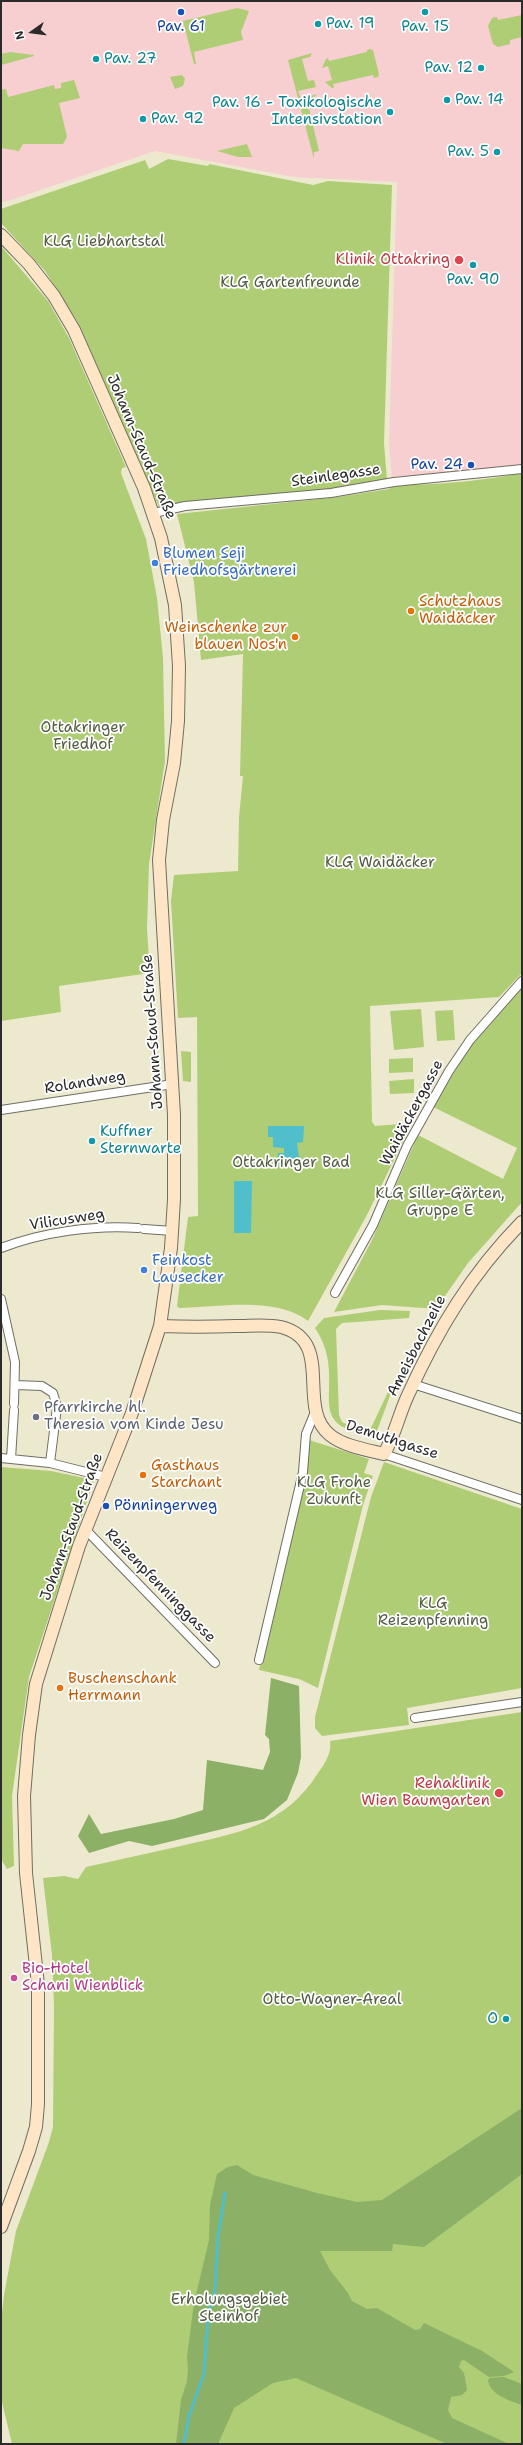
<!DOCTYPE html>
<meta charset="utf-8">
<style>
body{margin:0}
#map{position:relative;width:523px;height:2445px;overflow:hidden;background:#ede9cf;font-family:"Shantell Sans",sans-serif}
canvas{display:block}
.frame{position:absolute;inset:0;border:2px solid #2b2b2b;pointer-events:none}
.north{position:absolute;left:12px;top:12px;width:40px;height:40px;-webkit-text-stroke:3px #fff;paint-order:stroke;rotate:256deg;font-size:11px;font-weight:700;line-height:16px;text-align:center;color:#2b2b2b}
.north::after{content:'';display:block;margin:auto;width:14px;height:18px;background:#2b2b2b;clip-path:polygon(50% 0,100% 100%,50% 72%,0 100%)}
</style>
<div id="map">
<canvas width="523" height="2445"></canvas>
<div class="frame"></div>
<div class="north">N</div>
</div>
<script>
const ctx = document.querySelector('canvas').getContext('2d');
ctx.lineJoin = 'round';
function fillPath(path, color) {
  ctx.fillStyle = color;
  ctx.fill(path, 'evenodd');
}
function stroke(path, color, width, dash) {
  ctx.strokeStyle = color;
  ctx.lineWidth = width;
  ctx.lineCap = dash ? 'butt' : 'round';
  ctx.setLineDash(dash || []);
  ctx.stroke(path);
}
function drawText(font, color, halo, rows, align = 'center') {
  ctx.font = font + ' "Shantell Sans",sans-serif';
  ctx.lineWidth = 3.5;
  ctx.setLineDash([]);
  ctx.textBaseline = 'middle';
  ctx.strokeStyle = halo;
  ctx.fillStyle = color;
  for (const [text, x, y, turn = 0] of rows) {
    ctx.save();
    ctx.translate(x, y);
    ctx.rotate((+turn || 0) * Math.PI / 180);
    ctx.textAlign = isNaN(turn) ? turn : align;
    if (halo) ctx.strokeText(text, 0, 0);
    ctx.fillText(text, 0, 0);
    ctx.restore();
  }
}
fillPath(new Path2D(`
 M1 1H522V464L476 472 392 479 389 443 397 182 294 177 155 151 11 200 1 202Z`), '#f7cfd0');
fillPath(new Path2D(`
 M237 8 249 11 241 32 243 40 194 52 196 64H194L183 21Z
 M522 15V37L510 40V44L498 47 493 44 488 26 492 18 497 17 498 20Z
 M370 49 373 50 379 74 378 77 374 78 373 75 333 84 334 88H332L325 82 332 80 328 66 322 68 326 59 328 58 329 61 367 52V50Z
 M10 52 34 55V56L1 65V54Z
 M312 53 310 57 302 59 308 81 314 80 316 87 298 91 301 99 317 94 308 104 319 151 314 152V159L288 60Z
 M182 75 185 79 183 86 175 89 170 77Z
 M74 80 80 98 59 103 67 137 63 144H23L19 151 1 148V90L6 89 8 97 54 85 55 89 61 88V83Z
 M247 144 252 157H238L217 151Z
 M168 159 208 166 209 164 313 185 328 181 392 185 384 443 387 480 329 490 180 503 159 507 77 321 45 271 1 223V209L145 160 149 169Z
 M1 246 48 301 69 338 126 467 122 468 121 473 146 539 157 598 163 658 165 761 149 864 147 929 150 973 59 986 61 1012 1 1021Z
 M522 473V973L499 997 370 1006 372 1122 375 1126 412 1123 367 1215 308 1321C276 1296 219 1307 179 1308L177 1306 188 1217 198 1216 197 1017 178 1018 171 901 174 875 238 871 239 817 243 776H240L243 654 201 660 194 582 177 514 338 497 389 489 394 484C437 486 479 481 522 473Z
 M522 988V1202L468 1263 436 1309 382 1305 334 1312 372 1240 418 1135 503 1179 517 1148 433 1107 468 1049Z
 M421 1009 424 1047 394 1050 390 1011Z
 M453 1010 455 1040 437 1041 435 1011Z
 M181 1051 191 1052V1082L183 1081Z
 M413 1058V1072L389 1073V1059Z
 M414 1079V1093L390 1094 389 1081Z
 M380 1310 410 1311 409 1318 342 1323 336 1329 339 1415 342 1422 359 1430H370L388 1392 391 1393 377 1431 374 1435C310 1428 336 1399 327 1356 325 1346 321 1337 315 1328L324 1318Z
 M309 1440 369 1459 364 1473 373 1476 363 1505 318 1688 299 1679 259 1670 305 1478Z
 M384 1462 522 1509V1688L407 1708 409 1725 322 1736 315 1728V1717L371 1497Z
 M1 1467 51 1471 94 1480 29 1677 12 1796 14 1866 7 1869 1 1859Z
 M522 1712V2444H12L1 2398V2322L4 2295 16 2231 49 2142 53 2127 54 2006 52 1955 43 1878 64 1876 78 1879 86 1867C118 1860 149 1853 181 1846 237 1833 285 1826 318 1773 325 1764 332 1752 330 1741Z`), '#afcd74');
fillPath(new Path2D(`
 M271 1678 299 1686 301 1757 298 1773 287 1800 264 1819 152 1846 129 1841 89 1853 78 1836 89 1814 101 1834 174 1819 203 1810 207 1760 263 1770 270 1752 269 1739 265 1735Z
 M522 2108V2174L424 2247 393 2244 392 2251H320L330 2270 348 2293 352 2301 367 2309 377 2308 415 2330 420 2329 424 2323 482 2351 514 2372 504 2376 489 2377 464 2360 461 2361 459 2367 464 2373 467 2390 462 2395 451 2397 448 2410 452 2418 509 2444H447L296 2378 273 2383 234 2408 218 2444H176L181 2400 187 2381 188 2369 187 2357 194 2303 209 2240 210 2205 217 2174 228 2167 237 2165 253 2175 317 2193 357 2202 382 2200Z
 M504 2377 522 2384V2405C510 2401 491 2395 488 2381L489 2378Z`), '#8bb066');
fillPath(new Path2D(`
 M268 1126H304L303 1142 297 1143 300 1165H278V1153H284V1148L273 1147V1137H268Z
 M234 1181H252L251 1233H234Z`), '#51becb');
stroke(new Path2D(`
 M184 2444 189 2416 204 2374 208 2318 215 2291 218 2237 225 2193`), '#51becb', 3);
const street = new Path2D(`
 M154 513 185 506 331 493 394 482 522 469
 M1 1110 173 1084
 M144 1229 173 1231
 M1 1248C43 1232 93 1225 138 1228
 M335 1293 373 1225 407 1146 449 1071 470 1040 522 981
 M1 1299 15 1362 14 1404
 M413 1384 522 1419
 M15 1385 42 1386 53 1393 57 1407 50 1463
 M384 1454 522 1500
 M1 1458 50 1463 106 1477
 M11 1459 14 1410
 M85 1529 215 1663
 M259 1660 303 1472 306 1434 315 1412
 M415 1718 522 1702`);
const secondary = new Path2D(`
 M1 235 29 264 54 296 74 330 144 488 161 538 175 605 179 666 178 721 174 763 163 820 159 860 174 1115V1199L171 1248 160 1326 132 1413 79 1546 36 1684 29 1735 24 1796 26 1873 38 1985V2104L36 2127 29 2151 1 2227
 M160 1326C185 1327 210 1327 236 1326 250 1326 267 1324 281 1327 336 1341 295 1407 330 1435 343 1446 368 1450 384 1454 395 1435 399 1414 408 1395 438 1329 471 1274 522 1222`);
stroke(street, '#6f6e64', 10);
stroke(secondary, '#6f6e64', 14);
stroke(street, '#fff', 8);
stroke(secondary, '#fde5c5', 12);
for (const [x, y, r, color] of [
 [181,12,4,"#1a4fb4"],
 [425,12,4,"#0f9aa8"],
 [318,24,4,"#0f9aa8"],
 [96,59,4,"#0f9aa8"],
 [481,68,4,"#0f9aa8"],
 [447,100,4,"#0f9aa8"],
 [390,112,4,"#0f9aa8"],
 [143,119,4,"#0f9aa8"],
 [497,152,4,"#0f9aa8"],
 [459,260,5,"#e0444e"],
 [473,265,4,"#0f9aa8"],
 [471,465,4,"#1a4fb4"],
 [155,563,4,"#3f7fe0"],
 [411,611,4,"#e8710a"],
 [295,637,4,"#e8710a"],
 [92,1141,4,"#0f9aa8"],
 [144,1270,4,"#3f7fe0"],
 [36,1417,4,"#6b7280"],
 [143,1475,4,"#e8710a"],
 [106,1506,4,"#1a4fb4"],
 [60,1688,4,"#e8710a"],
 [499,1793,5,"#e0444e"],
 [14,1978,4,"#d1479c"],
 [506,2019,4,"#0f9aa8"]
]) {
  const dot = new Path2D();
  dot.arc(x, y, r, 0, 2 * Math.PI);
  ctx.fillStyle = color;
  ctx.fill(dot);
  stroke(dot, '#fff', 1.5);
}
drawText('15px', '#0d838f', '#fff', [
 ["Pav. 19",326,24],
 ["Pav. 15",425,27,"center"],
 ["Pav. 27",104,59],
 ["Pav. 12",473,68,"right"],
 ["Pav. 14",455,100],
 ["Pav. 16 - Toxikologische",382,103,"right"],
 ["Intensivstation",382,120,"right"],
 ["Pav. 92",151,119],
 ["Pav. 5",489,152,"right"],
 ["Pav. 90",473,280,"center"],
 ["Kuffner",100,1132],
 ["Sternwarte",100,1149],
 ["O",498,2019,"right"]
], 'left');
drawText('15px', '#164399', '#fff', [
 ["Pav. 61",181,27],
 ["Pav. 24",463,465,"right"],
 ["Pönningerweg",114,1506,"left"]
]);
drawText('15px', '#535c41', '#fff', [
 ["KLG Liebhartstal",104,242],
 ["KLG Gartenfreunde",290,283],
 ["Ottakringer",83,728],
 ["Friedhof",83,745],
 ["KLG Waidäcker",380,863],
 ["Ottakringer Bad",291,1163],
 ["KLG Siller-Gärten,",440,1194],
 ["Gruppe E",440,1211],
 ["KLG Frohe",334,1483],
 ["Zukunft",334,1500],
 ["KLG",433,1604],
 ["Reizenpfenning",433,1621],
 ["Otto-Wagner-Areal",332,2000],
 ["Erholungsgebiet",229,2300],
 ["Steinhof",229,2317]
]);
drawText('15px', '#be3a42', '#fff', [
 ["Klinik Ottakring",450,260],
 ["Rehaklinik",490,1784],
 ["Wien Baumgarten",490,1801]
], 'right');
drawText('15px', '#2b2b2b', '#fff', [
 ["Johann-Staud-Straße",141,447,67],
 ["Steinlegasse",336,476,-8],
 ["Johann-Staud-Straße",153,1032,-94],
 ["Rolandweg",85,1083,-9],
 ["Waidäckergasse",412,1113,-62],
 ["Vilicusweg",67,1220,-9],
 ["Ameisbachzeile",417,1346,-63],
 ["Demuthgasse",392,1440,18],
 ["Johann-Staud-Straße",72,1527,-70],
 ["Reizenpfenninggasse",160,1586,46]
]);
drawText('15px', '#366cbe', '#fff', [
 ["Blumen Seji",163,554],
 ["Friedhofsgärtnerei",163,571],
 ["Feinkost",152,1261],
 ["Lausecker",152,1278]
], 'left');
drawText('15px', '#c56008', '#fff', [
 ["Schutzhaus",419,602],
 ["Waidäcker",419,619],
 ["Weinschenke zur",287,628,"right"],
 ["blauen Nos'n",287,645,"right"],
 ["Gasthaus",151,1466],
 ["Starchant",151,1483],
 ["Buschenschank",68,1679],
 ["Herrmann",68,1696]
], 'left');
drawText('15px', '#5b616d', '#fff', [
 ["Pfarrkirche hl.",44,1408],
 ["Theresia vom Kinde Jesu",44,1425]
], 'left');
drawText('15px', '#b23c85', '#fff', [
 ["Bio-Hotel",22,1969],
 ["Schani Wienblick",22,1986]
], 'left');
</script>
